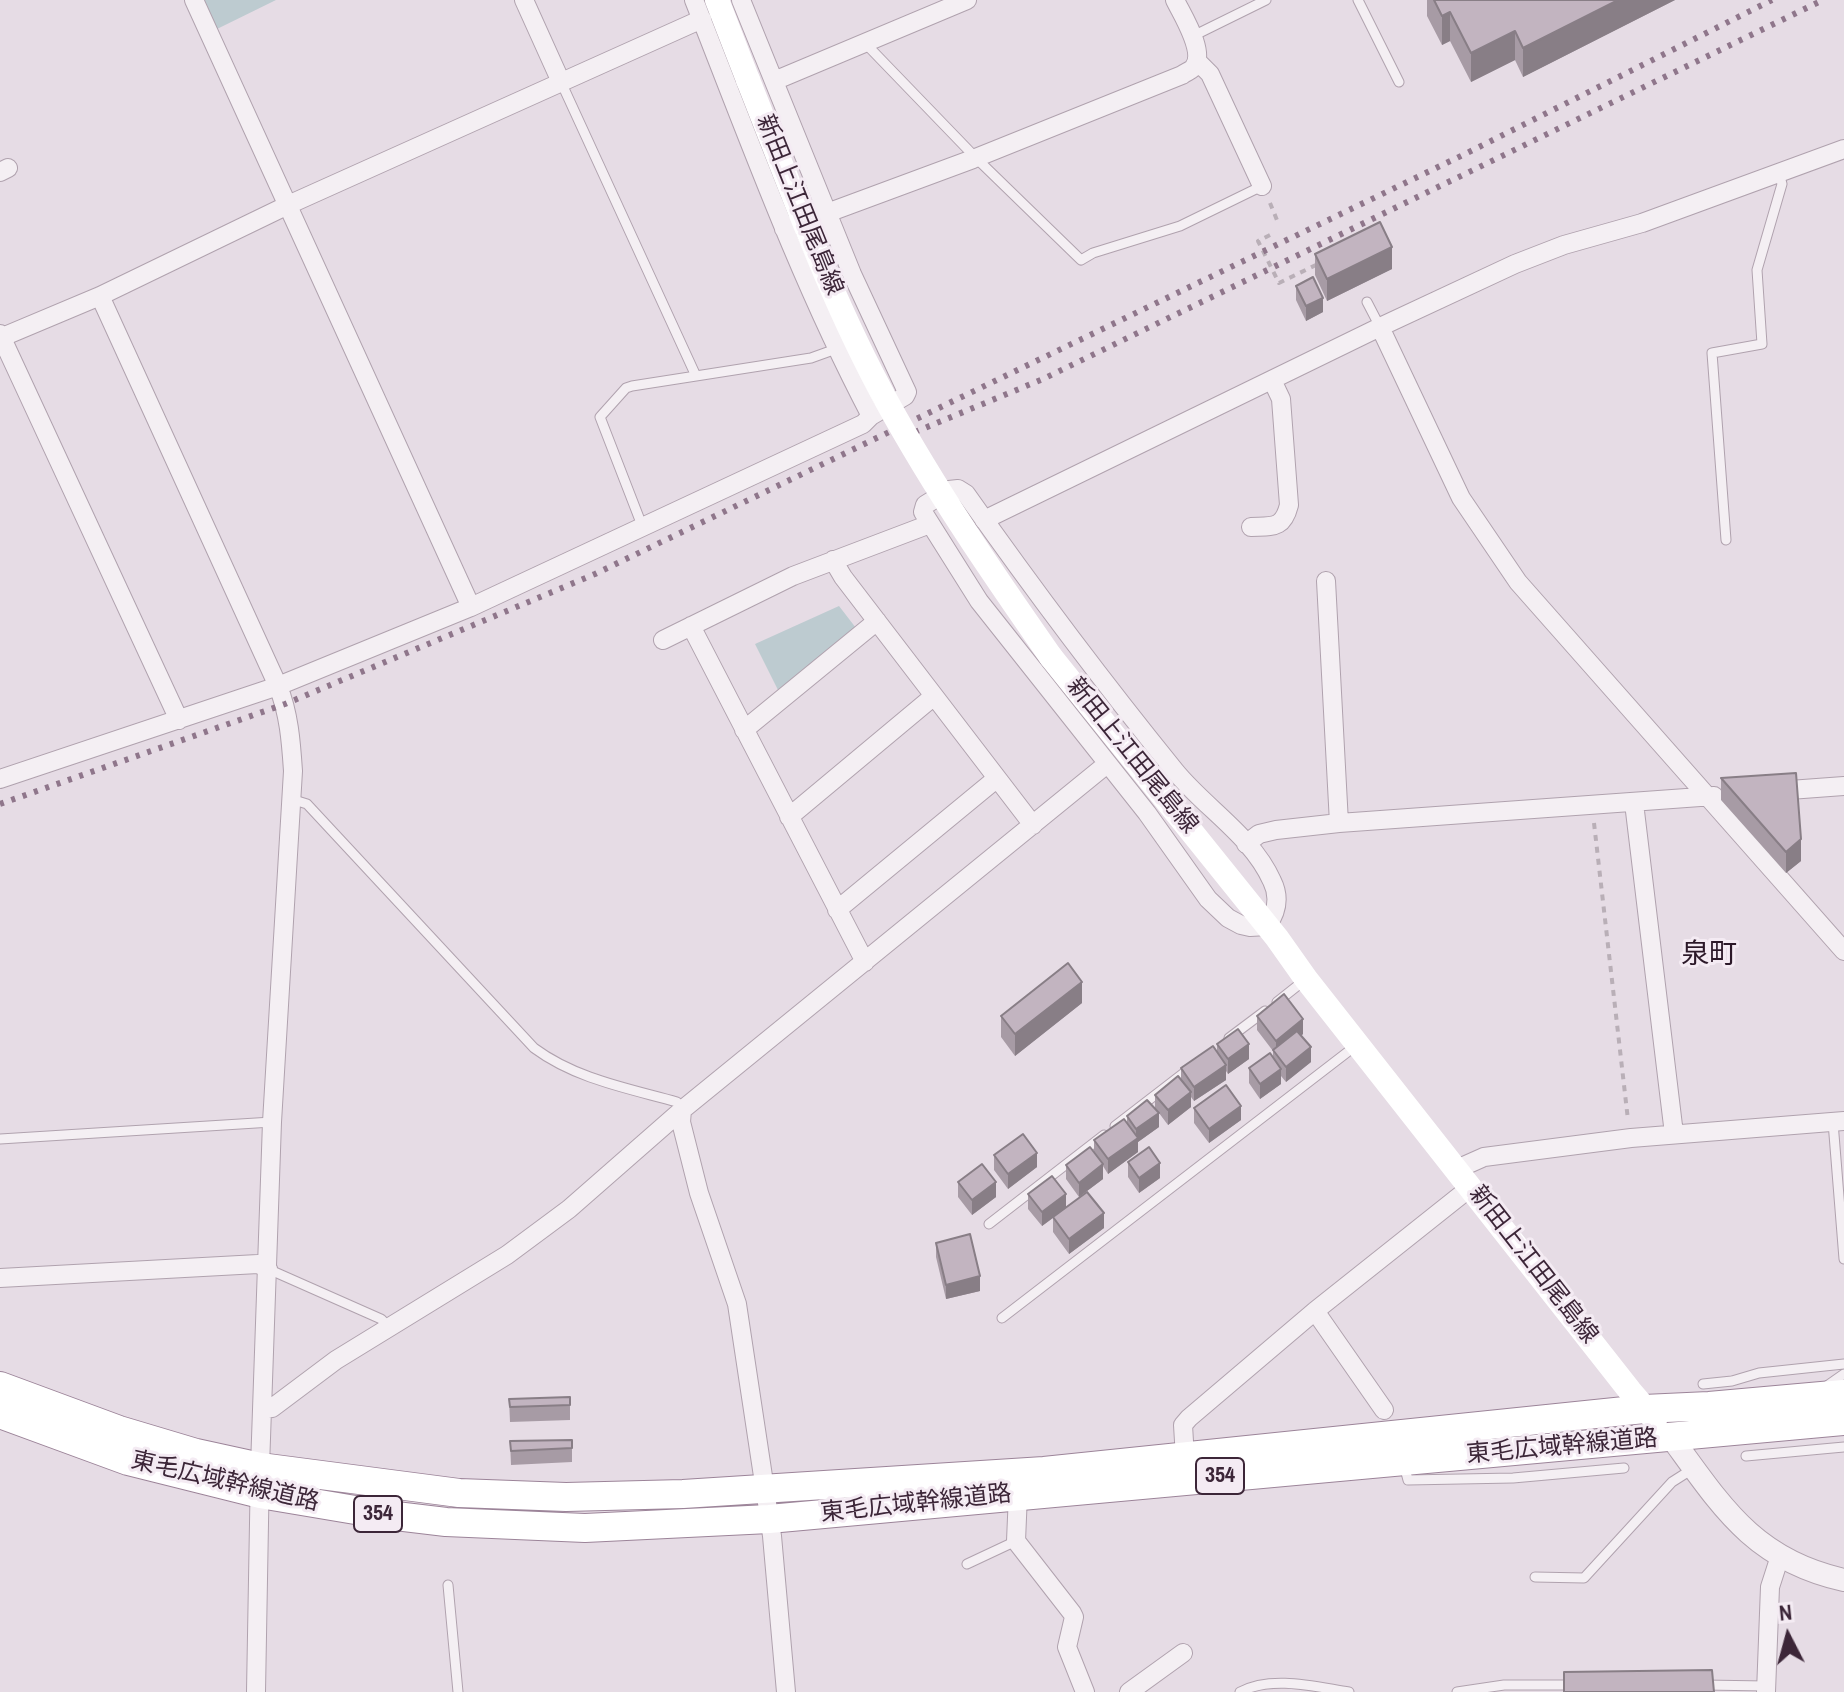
<!DOCTYPE html>
<meta charset="utf-8">
<style>
body{margin:0}
#map{position:relative;width:1844px;height:1692px;overflow:hidden;background:#e6dce5;font-family:"Archivo Narrow",sans-serif}
canvas{display:block}
.north{position:absolute;left:1748px;top:1596px;width:80px;height:80px;-webkit-text-stroke:6px #f4ebf3;paint-order:stroke;rotate:354deg;font-size:22px;font-weight:700;line-height:32px;text-align:center;color:#3c2638}
.north::after{content:'';display:block;margin:auto;width:28px;height:36px;background:#3c2638;clip-path:polygon(50% 0,100% 100%,50% 72%,0 100%)}
</style>
<div id="map">
<canvas width="1844" height="1692"></canvas>
<div class="north">N</div>
</div>
<script>
const ctx = document.querySelector('canvas').getContext('2d');
ctx.lineJoin = 'round';
function fillPath(path, color) {
  ctx.fillStyle = color;
  ctx.fill(path, 'evenodd');
}
function stroke(path, color, width, dash) {
  ctx.strokeStyle = color;
  ctx.lineWidth = width;
  ctx.lineCap = dash ? 'butt' : 'round';
  ctx.setLineDash(dash || []);
  ctx.stroke(path);
}
function drawText(font, color, halo, rows, align = 'center') {
  ctx.font = font + ' "Archivo Narrow","Noto Sans JP",sans-serif';
  ctx.lineWidth = 6;
  ctx.setLineDash([]);
  ctx.textBaseline = 'middle';
  ctx.strokeStyle = halo;
  ctx.fillStyle = color;
  for (const [text, x, y, turn = 0] of rows) {
    ctx.save();
    ctx.translate(x, y);
    ctx.rotate((+turn || 0) * Math.PI / 180);
    ctx.textAlign = isNaN(turn) ? turn : align;
    if (halo) ctx.strokeText(text, 0, 0);
    ctx.fillText(text, 0, 0);
    ctx.restore();
  }
}
fillPath(new Path2D(`
 M203 0H276L217 29Z
 M839 606 856 628 779 692 755 644Z`), '#bdcbd0');
const service = new Path2D(`
 M1358 0 1399 82
 M1193 36 1266 0
 M865 43 976 158 1081 260 1093 253 1180 226 1262 186
 M561 82 696 376
 M1367 302 1380 327
 M643 528 600 417 626 388 632 386 811 358 836 349
 M1726 540 1712 353 1762 344 1757 270 1782 184 1779 173
 M291 799 307 804 534 1048C576 1079 627 1088 677 1102L682 1110
 M1277 1002 1306 979
 M1229 1038 1265 1011
 M1833 1122 1844 1259
 M1115 1126 1189 1069
 M0 1139 272 1122
 M989 1224 1104 1135
 M268 1269 381 1319 390 1328
 M1002 1318 1358 1044
 M1703 1384 1732 1381 1759 1373 1844 1364
 M1824 1388 1844 1374
 M1746 1456 1844 1447
 M1404 1465 1408 1480 1513 1478 1624 1468
 M967 1564 1016 1541
 M1535 1577 1584 1578 1672 1482 1694 1468
 M448 1585 458 1692
 M1704 1685 1766 1686
 M1240 1692C1272 1675 1316 1687 1349 1692
 M1457 1692 1504 1685H1573`);
const minor = new Path2D(`
 M194 0 471 607
 M524 0 561 82
 M694 0C749 140 801 283 871 416
 M1197 61 1210 74 1262 186
 M774 81 967 0
 M0 172 8 168
 M784 229 973 159 1182 75C1186 72 1190 71 1193 68 1207 53 1182 15 1175 0
 M100 296 278 686C289 714 291 741 293 771L272 1122 260 1467 256 1692
 M1380 327 1461 498 1518 582 1844 951
 M0 334 179 720
 M0 338 100 296 288 205 702 19
 M958 489 966 494C1033 589 1102 681 1175 771 1205 808 1252 836 1272 881 1280 897 1277 912 1267 926L1250 927 1241 925 1228 918 1208 899 1147 813 979 601 923 512 925 505 949 490Z
 M984 520 1380 327 1515 264 1564 245 1642 223 1844 149
 M1251 527C1273 526 1283 529 1289 505L1281 399 1272 380
 M833 560 843 577 1033 825
 M1326 581 1339 823
 M691 626 865 962
 M663 640 793 576 930 524
 M744 730 877 621
 M0 779 278 686 471 607 863 424 871 416 905 396 907 392 852 274 741 0
 M1776 791 1844 786
 M1634 803 1674 1134
 M789 817 934 696
 M1246 844 1259 834 1276 830 1339 823 1714 796
 M837 910 996 779
 M682 1110 681 1122 699 1193 737 1304 772 1536 786 1692
 M1457 1169 1484 1157 1631 1138 1844 1121
 M0 1278 258 1264 268 1269
 M1315 1311 1384 1410
 M263 1409 272 1408 336 1360 507 1255 569 1209 682 1110 1107 764
 M1185 1458 1183 1425 1189 1418 1315 1311 1471 1187
 M1018 1494 1016 1541 1072 1613 1074 1617 1067 1647 1085 1692
 M1129 1692 1183 1653
 M1766 1692 1770 1587 1780 1556`);
const tertiary = new Path2D(`
 M1671 1437C1722 1507 1754 1560 1844 1580`);
const trunk = new Path2D(`
 M0 1386 119 1430 196 1453 260 1467 459 1493 566 1497 683 1494 1044 1471 1644 1409 1709 1406 1844 1394
 M0 1414 128 1461 260 1494 379 1514 446 1522 585 1528 769 1519 1844 1421`);
stroke(service, '#b0a2ae', 11);
stroke(minor, '#b0a2ae', 20);
stroke(tertiary, '#b0a2ae', 24);
stroke(trunk, '#9c8499', 30);
stroke(new Path2D(`
 M1270 203 1279 225
 M1270 235 1258 241 1279 283 1320 263
 M1594 823 1628 1120`), '#b9afb7', 4, [6, 6]);
stroke(service, '#f4eff3', 9);
stroke(minor, '#f4eff3', 18);
stroke(tertiary, '#f4eff3', 22);
stroke(new Path2D(`
 M717 0 748 80
 M1051 657 1277 938 1306 979 1630 1391 1655 1420`), '#fff', 24);
stroke(trunk, '#fff', 28);
stroke(new Path2D(`
 M915 432 1043 379 1823 0
 M0 804 285 704 595 574 1465 154 1772 0`), '#8f768b', 6, [4, 8]);
stroke(new Path2D(`
 M748 80C791 188 831 300 887 402 936 491 993 574 1051 657`), '#fff', 24);
fillPath(new Path2D(`
 M1427 0H1675L1523 77 1515 60 1471 82 1450 41 1442 45 1427 16Z
 M1315 254 1392 269 1327 301 1315 275Z
 M1296 286 1323 312 1306 321 1296 300Z
 M1721 778 1801 861 1786 873 1721 800Z
 M1082 1003 1015 1056 1001 1037V1016Z
 M1257 1016 1303 1034 1301 1036 1311 1062 1286 1082 1281 1076V1084L1260 1099 1249 1083V1068L1273 1058V1051L1257 1030Z
 M1217 1044 1249 1059 1228 1074 1226 1071V1080L1194 1101 1191 1097V1107L1168 1125 1159 1113V1127L1138 1142V1152L1108 1174 1103 1166V1179L1079 1197 1066 1179V1165L1094 1153V1140L1127 1123V1116L1155 1109V1095L1181 1080V1068L1217 1052Z
 M1194 1108 1241 1120 1209 1143 1194 1123Z
 M994 1155 1037 1167 1008 1189 994 1170Z
 M1128 1162 1160 1178 1139 1193 1128 1177Z
 M958 1182 996 1197 972 1215 958 1197Z
 M1028 1194 1066 1208 1104 1228 1069 1254 1053 1232V1218L1042 1226 1028 1209Z
 M936 1243 980 1291 946 1299 936 1257Z
 M570 1397V1420L510 1422 509 1399Z
 M572 1440V1462L511 1465 510 1441Z`), '#a79ba5');
fillPath(new Path2D(`
 M1618 0H1675L1523 77V48Z
 M1450 12V41L1442 45V16Z
 M1515 31V60L1471 82V53Z
 M1392 247V269L1327 301V279Z
 M1323 298V312L1306 321V306Z
 M1801 839V861L1786 873V852Z
 M1082 982V1003L1015 1056V1034Z
 M1303 1019V1034L1276 1055V1041Z
 M1249 1044V1059L1228 1074V1059Z
 M1311 1047V1062L1286 1082V1067Z
 M1226 1065V1080L1194 1101V1087Z
 M1281 1069V1084L1260 1099V1084Z
 M1191 1092V1107L1168 1125V1110Z
 M1241 1106V1120L1209 1143V1129Z
 M1159 1113V1127L1138 1142V1152L1108 1174V1159L1136 1138V1129Z
 M1037 1153V1167L1008 1189V1174Z
 M1160 1163V1178L1139 1193V1178Z
 M1103 1164V1179L1079 1197V1183Z
 M996 1182V1197L972 1215V1200Z
 M1066 1194V1208L1042 1226V1212Z
 M1104 1213V1228L1069 1254V1239Z
 M980 1276V1291L946 1299V1285Z`), '#887e86');
const building = new Path2D(`
 M1434 0H1618L1523 48 1515 31 1471 53 1450 12 1442 16Z
 M1380 222 1392 247 1327 279 1315 254Z
 M1313 277 1323 298 1306 306 1296 286Z
 M1796 773 1801 839 1786 852 1721 778Z
 M1068 963 1082 982 1015 1034 1001 1016Z
 M1284 994 1303 1019 1276 1041 1257 1016Z
 M1238 1029 1249 1044 1228 1059 1217 1044Z
 M1297 1031 1311 1047 1286 1067 1273 1050Z
 M1213 1046 1226 1065 1194 1087 1181 1068Z
 M1270 1053 1281 1069 1260 1084 1249 1068Z
 M1178 1076 1191 1092 1168 1110 1155 1095Z
 M1226 1085 1241 1106 1209 1129 1194 1108Z
 M1147 1100 1159 1113 1136 1129 1127 1116Z
 M1124 1119 1138 1138 1108 1159 1094 1140Z
 M1023 1134 1037 1153 1008 1174 994 1155Z
 M1090 1147 1103 1164 1079 1183 1066 1165Z
 M1149 1147 1160 1163 1139 1178 1128 1162Z
 M982 1164 996 1182 972 1200 958 1182Z
 M1052 1176 1066 1194 1042 1212 1028 1194Z
 M1087 1192 1104 1213 1069 1239 1053 1217Z
 M970 1234 980 1276 946 1285 936 1243Z
 M570 1397V1405L510 1407 509 1399Z
 M572 1440V1448L511 1451 510 1441Z
 M1712 1670 1714 1692H1564V1672Z`);
fillPath(building, '#c2b4c0');
stroke(building, '#887e86', 2);
for (const [x, y, w] of [
 [1220,1476,48],
 [378,1514,48]
]) {
  const box = new Path2D();
  box.roundRect(x - w / 2, y - 18, w, 36, 6);
  ctx.fillStyle = '#f4ebf3';
  ctx.fill(box);
  stroke(box, '#3c2638', 2);
}
drawText('bold 22px', '#3c2638', null, [
 ["354",1220,1476],
 ["354",378,1514]
]);
drawText('24px', '#3c2638', '#f4ebf3', [
 ["新田上江田尾島線",799,205,68],
 ["新田上江田尾島線",1132,756,51],
 ["新田上江田尾島線",1533,1265,52],
 ["東毛広域幹線道路",1562,1447,-5],
 ["東毛広域幹線道路",225,1482,13],
 ["東毛広域幹線道路",916,1504,-6]
]);
drawText('28px', '#2c1929', '#f4ebf3', [
 ["泉町",1709,955]
]);
</script>
